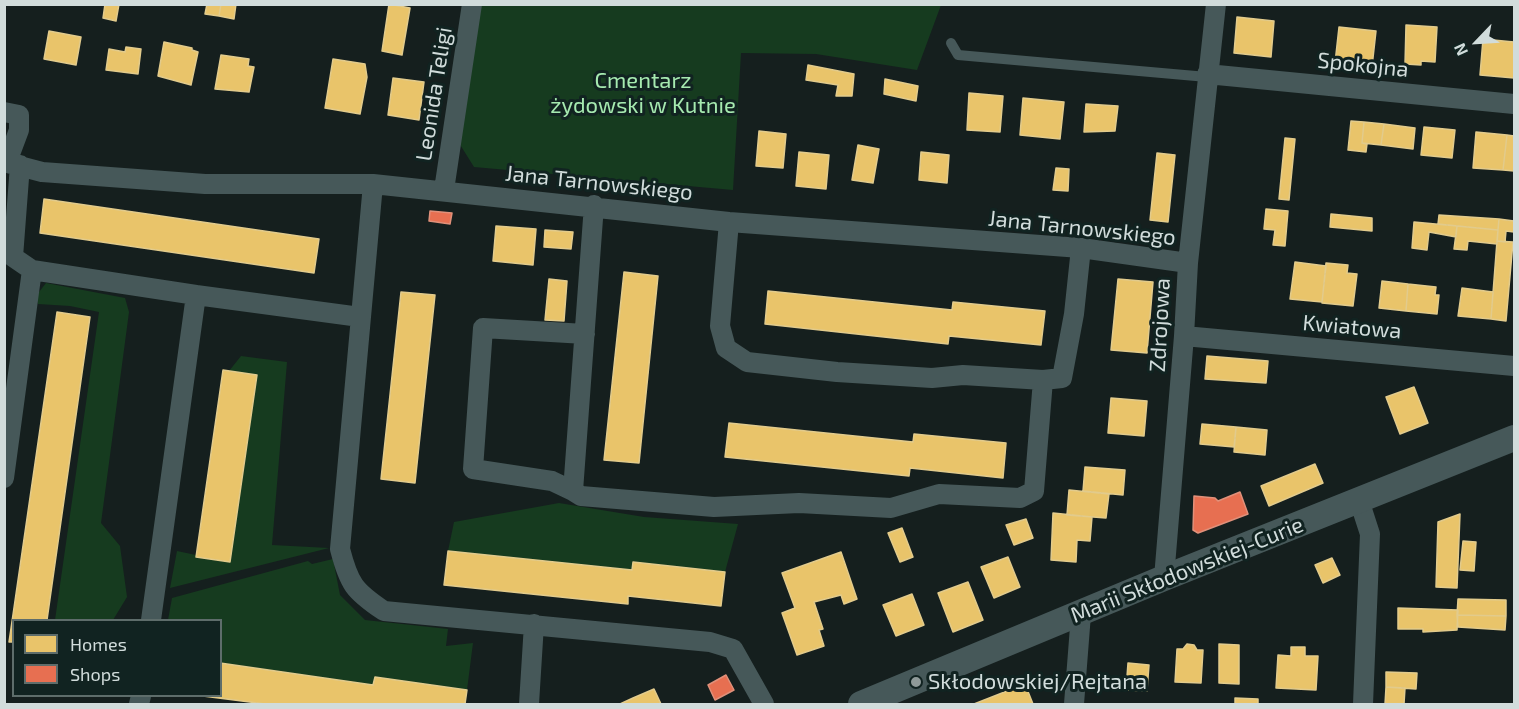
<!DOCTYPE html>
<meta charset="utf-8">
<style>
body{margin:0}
#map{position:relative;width:1519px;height:709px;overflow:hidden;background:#151f1e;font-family:"Exo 2",sans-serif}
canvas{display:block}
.frame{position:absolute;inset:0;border:6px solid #d1dcdb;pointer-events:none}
.legend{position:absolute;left:12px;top:619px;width:210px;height:78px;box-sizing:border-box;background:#112321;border:2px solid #5e6d6b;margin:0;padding:8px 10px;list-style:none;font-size:18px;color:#d1dcdb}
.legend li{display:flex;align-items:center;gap:12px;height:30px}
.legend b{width:30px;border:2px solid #5e6d6b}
.north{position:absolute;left:1447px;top:12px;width:60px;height:60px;-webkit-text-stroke:4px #112321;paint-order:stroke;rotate:245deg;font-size:16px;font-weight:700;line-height:24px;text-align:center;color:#d1dcdb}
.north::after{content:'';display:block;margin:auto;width:21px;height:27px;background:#d1dcdb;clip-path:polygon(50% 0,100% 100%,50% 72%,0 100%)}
</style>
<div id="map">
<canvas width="1519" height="709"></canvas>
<div class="frame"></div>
<ul class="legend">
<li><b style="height:16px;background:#e9c46a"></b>Homes</li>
<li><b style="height:16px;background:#e76f51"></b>Shops</li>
</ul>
<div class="north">N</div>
</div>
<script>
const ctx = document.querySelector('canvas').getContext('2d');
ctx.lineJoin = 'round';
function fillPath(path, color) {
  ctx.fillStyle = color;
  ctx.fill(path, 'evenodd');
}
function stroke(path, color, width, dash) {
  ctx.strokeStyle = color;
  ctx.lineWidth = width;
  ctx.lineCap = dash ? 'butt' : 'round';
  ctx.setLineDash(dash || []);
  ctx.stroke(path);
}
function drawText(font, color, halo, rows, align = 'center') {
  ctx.font = font + ' "Exo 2",sans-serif';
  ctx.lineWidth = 6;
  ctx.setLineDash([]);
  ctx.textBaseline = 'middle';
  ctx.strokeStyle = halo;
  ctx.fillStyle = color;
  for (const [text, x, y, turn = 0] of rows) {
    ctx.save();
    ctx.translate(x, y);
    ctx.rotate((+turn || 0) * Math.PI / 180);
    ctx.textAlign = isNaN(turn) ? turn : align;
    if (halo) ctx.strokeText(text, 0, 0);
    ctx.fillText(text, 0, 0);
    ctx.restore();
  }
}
fillPath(new Path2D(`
 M479 5H941L917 70 816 54 741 53 733 190 474 167 459 143Z
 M46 283 125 298 129 312 101 523 120 546 127 597 113 620H55L99 312 70 306 38 304 36 296Z
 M241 356 287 362 272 545 329 548 170 588 177 551 229 562 257 375 229 371Z
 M559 503 644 517 738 524 725 572 633 562 632 570 448 551 454 522Z
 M333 559 340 595 365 620 448 629 446 646 473 643 467 690 375 677 373 685 221 663 220 620H168L172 598 308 561 312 564Z`), '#163b1f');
const homes = new Path2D(`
 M105 4H119L116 21 103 18Z
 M207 4H221L219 16 205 14Z
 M221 4H236L234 19 219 16Z
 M389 4 410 8 402 55 382 51Z
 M1237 17 1274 21 1271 57 1234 53Z
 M1406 25 1437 27 1435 62 1421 61V65L1405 64Z
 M1339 27 1376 31 1372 67 1335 63Z
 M49 31 81 37 76 65 44 59Z
 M1483 39 1514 42V78L1480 75Z
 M164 42 192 48V50L198 52 191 85 158 76Z
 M126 47 141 49 138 74 106 70 109 49 125 52Z
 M221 55 249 59 248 66 254 67 249 92 215 89Z
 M333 59 365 64 367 77 360 114 325 108Z
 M808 65 854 74 852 96H836L838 85 806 80Z
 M393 78 424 82 419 120 388 115Z
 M885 79 918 86 916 101 884 94Z
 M969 93 1003 96 1000 132 967 130Z
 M1023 98 1064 102 1060 139 1020 135Z
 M1086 104 1118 106 1115 131 1084 132Z
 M1351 121 1364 122 1362 143 1367 144 1366 152 1348 150Z
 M1364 122 1384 124 1381 145 1362 143Z
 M1384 124 1415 128 1413 149 1381 145Z
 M1424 127 1455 130 1452 158 1421 155Z
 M759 131 786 134 783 168 756 166Z
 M1476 132 1507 135 1503 170 1473 168Z
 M1507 135 1514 136V171L1503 170Z
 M1285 138 1295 139 1289 200 1279 199Z
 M858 145 879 149 873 183 852 180Z
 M799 152 829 155 826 189 796 186Z
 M921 152 949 155 947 183 919 180Z
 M1157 153 1175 155 1168 222 1150 220Z
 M1056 168 1069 169 1068 191 1053 190Z
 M44 199 319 239 314 273 40 233Z
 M1266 209 1288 211 1285 246 1273 245 1275 230 1264 229Z
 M1331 214 1372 218V231L1330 227Z
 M1439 215 1499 219 1498 230 1438 224Z
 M1499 219 1514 221V232L1506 231 1505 242 1497 241Z
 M1414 222 1457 226 1456 237 1429 232 1427 250 1412 248Z
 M496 226 536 229 533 265 493 261Z
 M1457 226 1498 230 1497 244 1468 241 1467 250 1454 249Z
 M545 230 573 232 571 249 544 247Z
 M1497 241 1513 242 1506 321 1491 319Z
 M1295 262 1326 266 1322 302 1290 299Z
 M1326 263 1348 265 1347 273 1357 274 1353 306 1322 303Z
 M624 272 658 276 639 463 604 460Z
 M549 279 567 281 564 321 545 320Z
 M1118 279 1153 282 1147 353 1111 350Z
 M1382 281 1408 284 1406 311 1379 308Z
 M1408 284 1436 287 1435 295H1439L1437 314 1406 311Z
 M1462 288 1493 292 1491 319 1458 316Z
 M768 291 952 310 953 302 1045 311 1041 345 949 336 948 344 765 324Z
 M401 292 435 295 415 483 381 479Z
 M57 312 90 317 47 620H14V642H9Z
 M1207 356 1268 361 1266 383 1205 379Z
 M223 370 257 375 230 562 196 557Z
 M1414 387 1428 423 1400 434 1386 397Z
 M1111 398 1147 401 1144 436 1108 433Z
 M729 423 913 442 914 434 1006 443 1003 478 910 468 909 476 725 457Z
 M1202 424 1236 427 1234 447 1200 444Z
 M1236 427 1267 430 1265 455 1234 452Z
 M1315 464 1323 483 1269 506 1261 486Z
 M1085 467 1125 470 1123 495 1083 491Z
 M1069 490 1109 494 1106 518 1067 515Z
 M1053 513 1092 517 1090 541 1077 540 1076 562 1051 560Z
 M1460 514 1457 588 1436 587 1438 522Z
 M1026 519 1033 538 1014 545 1006 525Z
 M902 528 913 557 900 562 888 533Z
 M1463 541 1476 542 1474 571 1460 570Z
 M448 551 632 570 633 562 725 572 721 606 628 596V604L444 585Z
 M841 552 857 599 844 604 841 595 814 602 823 629 819 630 824 646 797 655 782 613 795 608 782 573Z
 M1008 557 1020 587 994 598 981 567Z
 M1332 558 1340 575 1323 583 1315 565Z
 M968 582 983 620 953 632 938 593Z
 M912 594 924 625 896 636 883 605Z
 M1458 599 1506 600V616L1457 615Z
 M1398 608 1458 610 1457 630 1423 632V629H1398Z
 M1457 615 1506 616 1505 630 1458 627Z
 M1187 644 1194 645 1197 650H1203L1201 683 1175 682 1177 649H1183Z
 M1219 644 1239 645V684L1219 683Z
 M1291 647H1305V656H1318L1316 690 1276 688 1278 655 1291 656Z
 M220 663 373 685 375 677 467 690 465 704H265L203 696H220Z
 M1128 663 1149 665 1147 691 1126 690Z
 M1386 672 1417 673 1416 689 1386 687Z
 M1025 684 1033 704H974Z
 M1386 687 1405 688 1404 704H1385Z
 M654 689 661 704H620L633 698Z
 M1235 698 1258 699V704H1235Z`);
fillPath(homes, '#e9c46a');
stroke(homes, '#e2cb8c', 1.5);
const shops = new Path2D(`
 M430 211 452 213 450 224 429 221Z
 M1240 492 1248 514 1198 533 1193 530 1194 496 1215 498 1218 501Z
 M726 675 734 690 715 700 708 685Z`);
fillPath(shops, '#e76f51');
stroke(shops, '#e0907a', 1.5);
stroke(new Path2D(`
 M951 43 958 55 1207 77`), '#465859', 10);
stroke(new Path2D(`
 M1207 74 1514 104
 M4 112 19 115V130L7 162
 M4 162 42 172 205 184H373L729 222 1081 248 1188 263
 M20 165 13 257 32 270 196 295 151 620
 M373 184 340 549C349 584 354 591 384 611L710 642 733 649 764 704
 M444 190 472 4
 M594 205 573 491 581 496 714 507 799 503 891 508 939 494 1020 498 1034 491 1043 380
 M729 222 720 326 726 348 747 362 837 372 932 378 963 375 1043 380 1062 378 1074 314 1081 248
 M196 295 360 317
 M1184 336 1514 366
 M4 478 32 270
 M573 491 552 481 473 469 483 328 585 334
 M1359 500 1370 534 1363 704
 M1164 578 1184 336 1188 263 1216 4
 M139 704 141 696
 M529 704 534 624
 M1074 704 1081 614`), '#465859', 20);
stroke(new Path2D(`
 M861 704 1164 578 1514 438`), '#465859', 26);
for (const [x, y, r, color] of [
 [916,682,6,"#8f9a99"]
]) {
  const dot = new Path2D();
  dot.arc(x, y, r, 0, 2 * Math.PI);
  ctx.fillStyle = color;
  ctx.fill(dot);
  stroke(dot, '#112321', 2);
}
drawText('22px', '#d1dcdb', '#112321', [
 ["Spokojna",1363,65,6],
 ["Leonida Teligi",434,94,-81],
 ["Jana Tarnowskiego",599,183,6],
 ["Jana Tarnowskiego",1082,228,6],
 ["Zdrojowa",1160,325,-87],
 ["Kwiatowa",1352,327,5],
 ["Marii Skłodowskiej-Curie",1187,570,-22]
]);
drawText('22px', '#a6eab0', '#112321', [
 ["Cmentarz",643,81],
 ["żydowski w Kutnie",643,106]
]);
drawText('22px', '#d1dcdb', '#112321', [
 ["Skłodowskiej/Rejtana",928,682]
], 'left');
</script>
